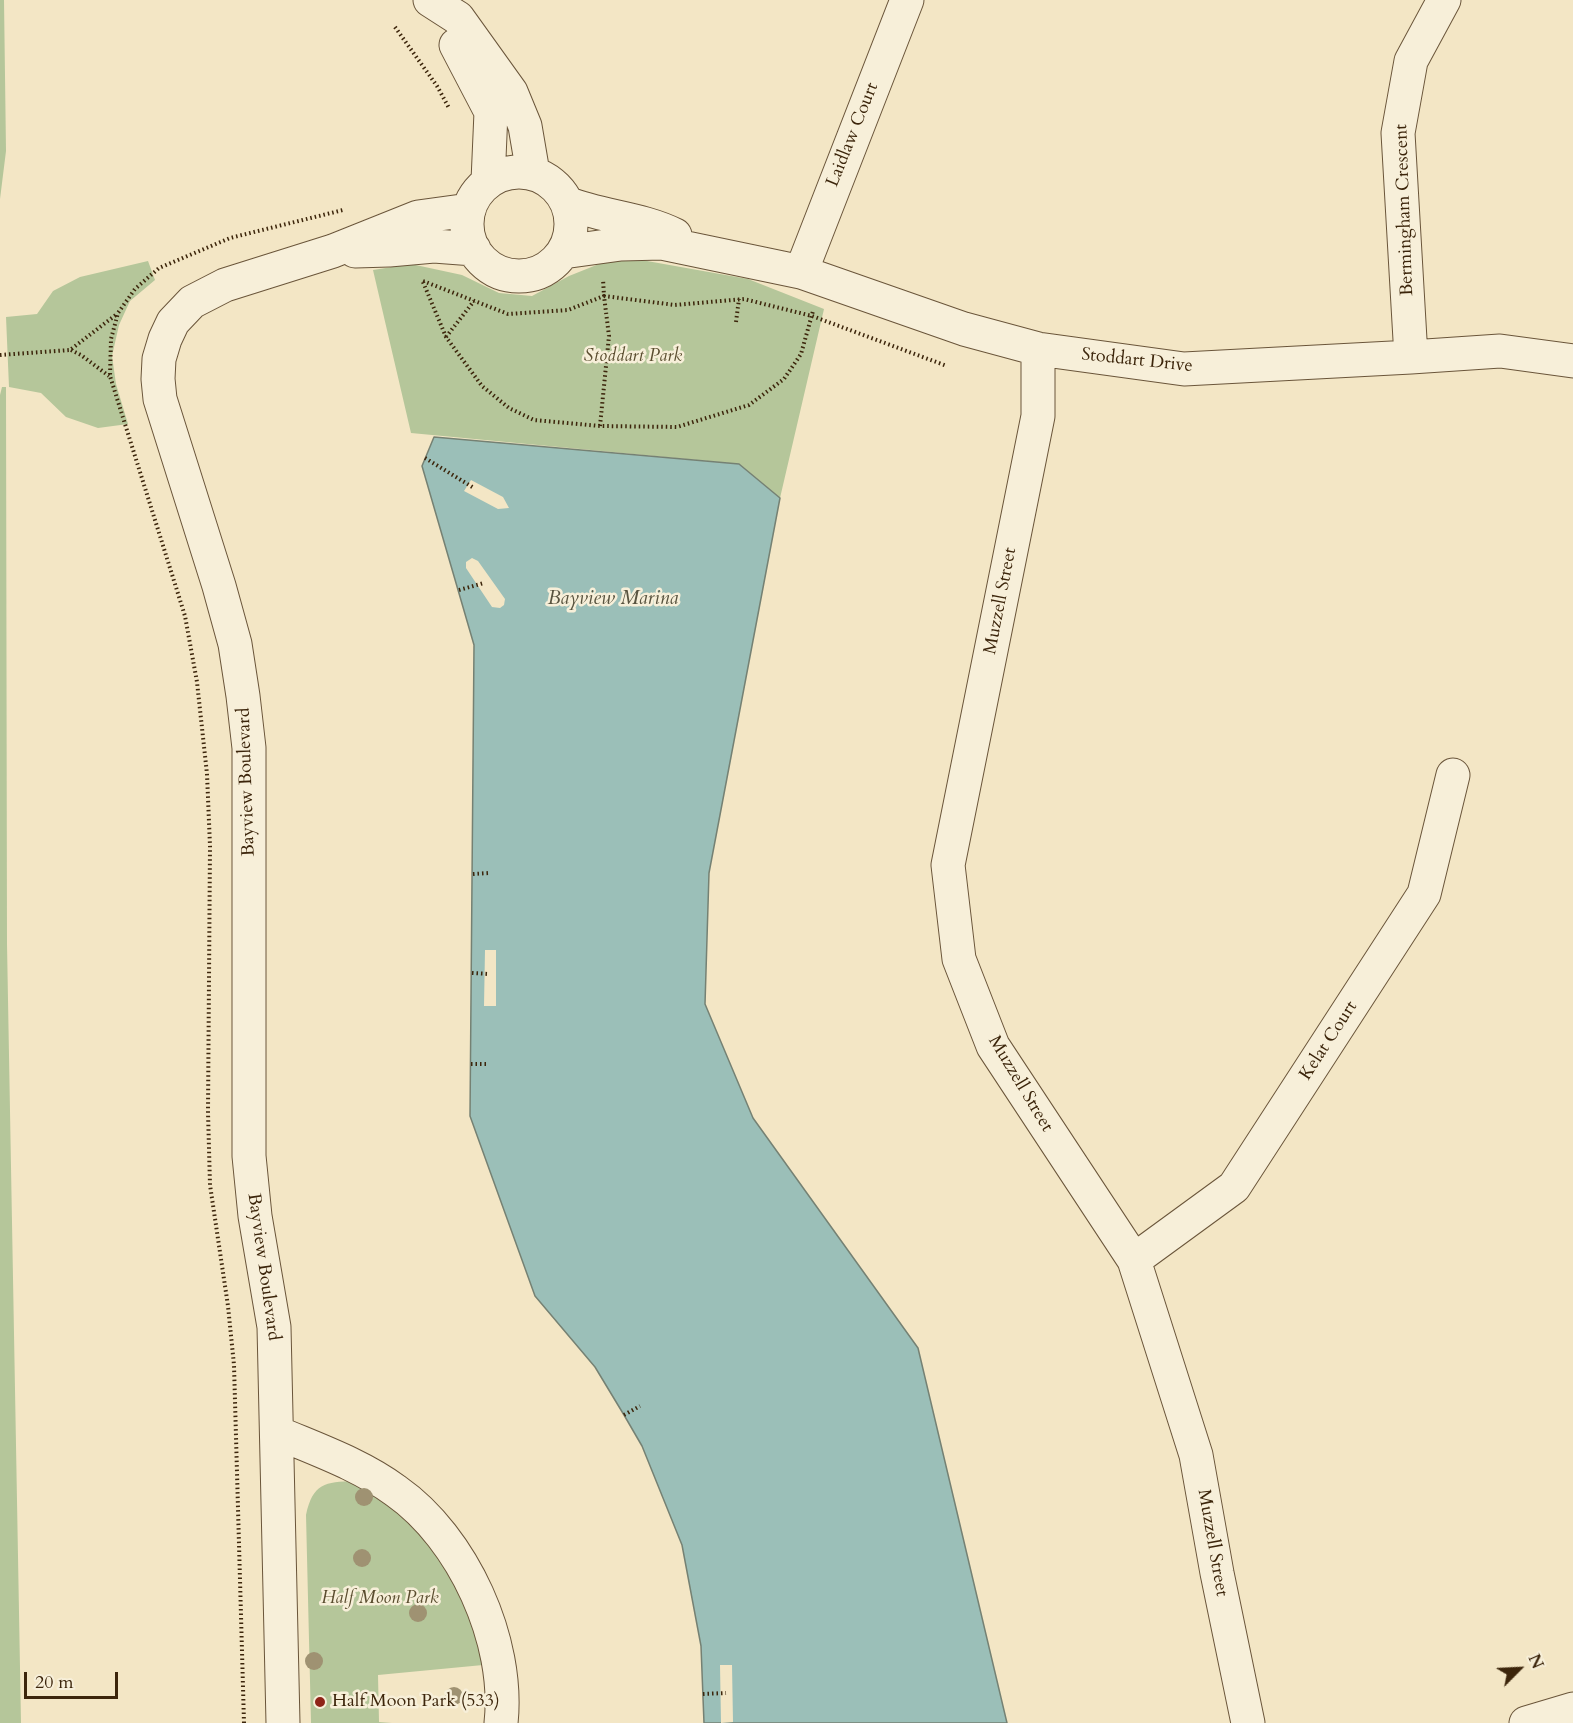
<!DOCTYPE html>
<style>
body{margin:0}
#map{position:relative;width:1573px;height:1723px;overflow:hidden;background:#f3e6c5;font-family:Cardo,serif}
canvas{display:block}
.north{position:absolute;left:1489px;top:1639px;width:60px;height:60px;-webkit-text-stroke:4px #f7efd9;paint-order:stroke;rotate:66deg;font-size:16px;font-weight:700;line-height:24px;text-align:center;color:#3c250b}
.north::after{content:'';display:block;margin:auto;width:21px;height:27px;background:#3c250b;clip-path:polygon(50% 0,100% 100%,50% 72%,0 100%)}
.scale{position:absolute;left:24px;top:1672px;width:94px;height:27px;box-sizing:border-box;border:3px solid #3c250b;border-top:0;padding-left:8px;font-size:18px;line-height:21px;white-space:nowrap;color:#3c250b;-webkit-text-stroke:4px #f7efd9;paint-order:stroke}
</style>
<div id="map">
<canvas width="1573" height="1723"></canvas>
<div class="north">N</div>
<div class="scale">20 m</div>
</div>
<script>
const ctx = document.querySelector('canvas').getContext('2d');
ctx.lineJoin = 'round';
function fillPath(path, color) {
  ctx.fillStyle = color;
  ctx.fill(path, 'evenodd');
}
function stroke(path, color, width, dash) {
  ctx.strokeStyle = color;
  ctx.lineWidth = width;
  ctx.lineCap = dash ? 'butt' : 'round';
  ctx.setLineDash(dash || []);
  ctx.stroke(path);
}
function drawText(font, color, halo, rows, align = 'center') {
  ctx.font = font + ' Cardo,serif';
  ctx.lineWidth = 5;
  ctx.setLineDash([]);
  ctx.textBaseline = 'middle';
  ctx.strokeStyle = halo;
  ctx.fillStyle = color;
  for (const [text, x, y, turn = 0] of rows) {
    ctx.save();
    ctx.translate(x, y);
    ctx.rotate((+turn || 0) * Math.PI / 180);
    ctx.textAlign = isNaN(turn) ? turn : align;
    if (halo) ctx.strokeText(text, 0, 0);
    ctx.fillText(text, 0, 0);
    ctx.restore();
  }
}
fillPath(new Path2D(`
 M0 0H4L6 151 0 199Z
 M619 256 748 279 824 309 780 498 739 464 411 433 373 270 411 264 462 275 499 293 532 296 569 276Z
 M148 261 155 280 130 301 119 325 112 356 116 384 128 424 98 428 66 417 41 393 9 387 6 317 37 314 53 291 80 277Z
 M2 387H6L7 944 21 1723H0V395Z
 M354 1481 377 1494 423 1536 443 1562 471 1618 483 1665 378 1675 379 1722 392 1723H311L306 1515C313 1483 325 1482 354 1481Z`), '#b5c69a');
const water = new Path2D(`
 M434 437 739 464 780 498 709 873 705 1004 753 1118 918 1348 1007 1723H704L701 1646 682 1545 642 1446 624 1415 595 1367 535 1296 470 1116 474 645 422 466Z`);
fillPath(water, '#9bbfb8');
stroke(water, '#758173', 1.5);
fillPath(new Path2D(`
 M471 480 503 497 509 508 498 509 464 491Z
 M472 558 478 561 505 599 504 605 500 608 492 607 466 568V562Z
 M485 950H496V1006H484Z
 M720 1665H732L733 1722 721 1723Z`), '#f3e6c5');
const minor = new Path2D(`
 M430 0 458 18 511 92 525 126 533 173
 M456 45 491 112 488 181
 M467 224a52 52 0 1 1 104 0a52 52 0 1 1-104 0Z
 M567 203C602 217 641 218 675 235
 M355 251 389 250 434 246 474 249
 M563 252 621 244 662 243 801 272 964 329 1038 349 1184 369 1411 357 1500 351 1573 361
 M801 272 907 0
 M1038 349V416L948 865 959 959 993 1046 1134 1260 1196 1455 1217 1573 1248 1723
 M1411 357 1398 133 1411 61 1444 0
 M1134 1260 1234 1187 1424 894 1453 775
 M278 1433C318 1450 361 1465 396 1491 463 1538 510 1641 501 1723
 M283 1723 274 1327 255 1216 249 1156V748L243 696 235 644 219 586 160 399 158 379 159 359 165 339 173 322 192 302 225 285 333 251 418 217 469 210
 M1526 1723 1573 1709`);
stroke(minor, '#6a553a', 35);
stroke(new Path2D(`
 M395 27 437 86 449 108
 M423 281 508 314 568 310 604 296 603 279
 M423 282 446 337 482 386 509 408 534 420 600 426 677 427 749 405 784 379 801 354 813 311
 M736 322 739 299
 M446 337 474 301
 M71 350 81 355 109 376
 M0 355 70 350 117 314
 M600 426 609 336 604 296 675 305 744 299 812 316 947 366
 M425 458 474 488
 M459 590 484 583
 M473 874 489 873
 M472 973 489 974
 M471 1064H488
 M624 1415 640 1406
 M703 1694 726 1693
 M244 1723 234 1365 228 1306 210 1185 208 1112 210 846 207 774 197 682 185 616 110 376 111 339 118 313 135 289 159 268 230 238 343 210`), '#3c250b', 4, [1.5, 3]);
stroke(minor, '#f7efd9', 33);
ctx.fillStyle = '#9f9272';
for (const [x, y] of [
 [364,1497],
 [362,1558],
 [418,1613],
 [314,1661],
 [454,1696]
]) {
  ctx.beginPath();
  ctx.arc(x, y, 9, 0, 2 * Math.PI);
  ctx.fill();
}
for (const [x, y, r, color] of [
 [320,1702,6,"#8f2418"]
]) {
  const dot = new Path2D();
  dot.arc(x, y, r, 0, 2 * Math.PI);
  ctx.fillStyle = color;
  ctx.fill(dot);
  stroke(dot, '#f7efd9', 2);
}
drawText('18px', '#3c250b', '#f7efd9', [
 ["Laidlaw Court",853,135,-68],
 ["Bermingham Crescent",1405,210,-92],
 ["Stoddart Drive",1137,361,6],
 ["Muzzell Street",1001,601,-79],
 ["Bayview Boulevard",247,782,-92],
 ["Kelat Court",1329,1041,-57],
 ["Muzzell Street",1020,1084,59],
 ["Bayview Boulevard",263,1267,82],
 ["Muzzell Street",1212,1543,80]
]);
drawText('italic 18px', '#5a4d2f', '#f7efd9', [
 ["Stoddart Park",633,357],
 ["Half Moon Park",380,1599]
]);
drawText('18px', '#3c250b', '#f7efd9', [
 ["Half Moon Park (533)",332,1702]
], 'left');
drawText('italic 20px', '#58533f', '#f7efd9', [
 ["Bayview Marina",613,599]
]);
</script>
